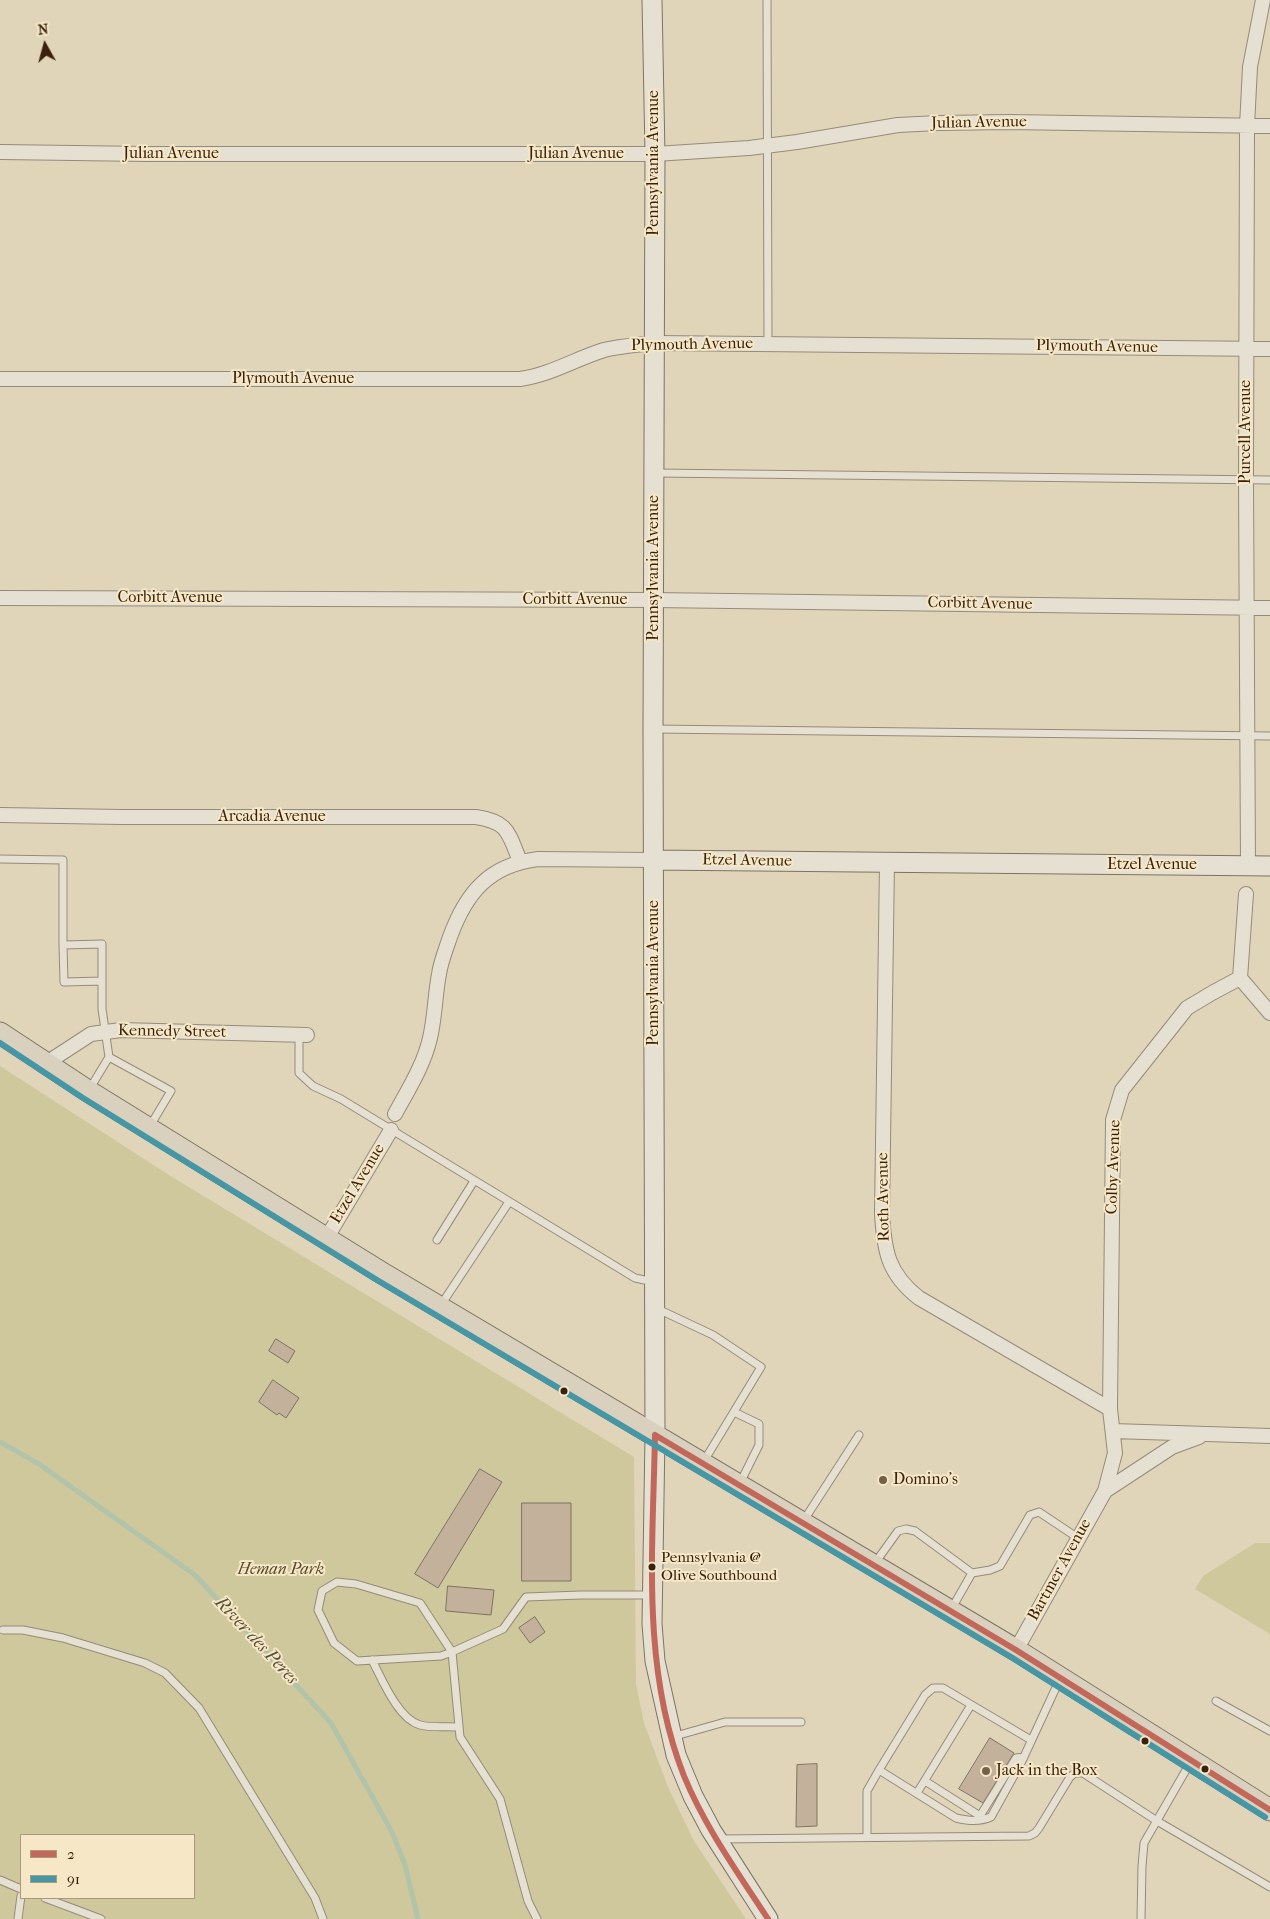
<!DOCTYPE html>
<style>
body{margin:0}
#map{position:relative;width:1270px;height:1919px;overflow:hidden;background:#e1d5b9;font-family:"IM FELL French Canon",serif}
canvas{display:block}
.legend{position:absolute;left:20px;top:1834px;width:175px;height:65px;box-sizing:border-box;background:#f6e8c7;border:1px solid #ab987d;margin:0;padding:6px 9px;list-style:none;font-size:15px;color:#3a210d}
.legend li{display:flex;align-items:center;gap:10px;height:25px}
.legend b{width:25px;border:1px solid #ab987d}
.north{position:absolute;left:20px;top:20px;width:50px;height:50px;-webkit-text-stroke:4px #f6e8c7;paint-order:stroke;rotate:353deg;font-size:14px;font-weight:700;line-height:20px;text-align:center;color:#3a210d}
.north::after{content:'';display:block;margin:auto;width:18px;height:22px;background:#3a210d;clip-path:polygon(50% 0,100% 100%,50% 72%,0 100%)}
</style>
<div id="map">
<canvas width="1270" height="1919"></canvas>
<ul class="legend">
<li><b style="height:6px;background:#c2685b"></b>2</li>
<li><b style="height:6px;background:#4597a5"></b>91</li>
</ul>
<div class="north">N</div>
</div>
<script>
const ctx = document.querySelector('canvas').getContext('2d');
ctx.lineJoin = 'round';
function fillPath(path, color) {
  ctx.fillStyle = color;
  ctx.fill(path, 'evenodd');
}
function stroke(path, color, width, dash) {
  ctx.strokeStyle = color;
  ctx.lineWidth = width;
  ctx.lineCap = dash ? 'butt' : 'round';
  ctx.setLineDash(dash || []);
  ctx.stroke(path);
}
function drawText(font, color, halo, rows, align = 'center') {
  ctx.font = font + ' "IM FELL French Canon",serif';
  ctx.lineWidth = 4;
  ctx.setLineDash([]);
  ctx.textBaseline = 'middle';
  ctx.strokeStyle = halo;
  ctx.fillStyle = color;
  for (const [text, x, y, turn = 0] of rows) {
    ctx.save();
    ctx.translate(x, y);
    ctx.rotate((+turn || 0) * Math.PI / 180);
    ctx.textAlign = isNaN(turn) ? turn : align;
    if (halo) ctx.strokeText(text, 0, 0);
    ctx.fillText(text, 0, 0);
    ctx.restore();
  }
}
fillPath(new Path2D(`
 M0 1066 169 1175 634 1457 636 1684 644 1723 668 1787 694 1841 746 1919H0ZM21 1835H194V1898H21Z
 M1255 1543H1270V1634L1195 1589 1203 1576Z`), '#cec89c');
stroke(new Path2D(`
 M0 1442 39 1464 195 1575 331 1723 392 1832 405 1865 418 1919`), '#b1c4aa', 5);
const building = new Path2D(`
 M276 1339 295 1351 288 1363 269 1351Z
 M273 1380 299 1398 286 1418 279 1413 277 1415 259 1402Z
 M480 1469 502 1482 438 1588 415 1574Z
 M522 1503H571V1581H522Z
 M448 1586 494 1590 491 1615 446 1611Z
 M535 1617 545 1632 530 1643 519 1628Z
 M990 1738 1014 1753 983 1803 959 1789Z
 M817 1764V1826L796 1827 797 1765Z`);
fillPath(building, '#c4b19c');
stroke(building, '#7d7363', 1);
const lane = new Path2D(`
 M767 0 768 344
 M655 473 1270 480
 M653 729 1270 736
 M0 859 63 860V945L102 944V1009L109 1057 89 1090
 M63 945 64 982 102 981
 M299 1035V1073L313 1086 341 1099 635 1278 654 1282
 M109 1057 171 1091 150 1126
 M437 1240 474 1181
 M441 1305 509 1202
 M657 1312 662 1311 713 1335 761 1367 704 1461
 M734 1412 759 1424V1445L740 1483
 M804 1520 859 1435
 M875 1563 898 1531 906 1529 915 1531 972 1573
 M337 1582 356 1584 420 1603 452 1652 441 1656 357 1661 334 1643 318 1610 322 1591Z
 M952 1608 972 1573 990 1570 1000 1566 1030 1515 1039 1512 1078 1538
 M3 1630H23L63 1638 145 1663 165 1673 199 1708 315 1898 323 1919
 M372 1660C382 1679 398 1719 420 1725 431 1728 447 1726 459 1727
 M1216 1701 1270 1731
 M672 1737 725 1722H801
 M879 1770 925 1695 933 1688H943L1031 1740
 M925 1781 980 1816 1016 1758 1024 1757
 M917 1793 971 1705
 M867 1837V1791L879 1770 956 1818C969 1821 979 1822 991 1817L1022 1761 1059 1681
 M719 1839 1029 1836 1035 1833 1039 1828 1070 1777 1075 1773H1083L1157 1821 1270 1887
 M0 1880 21 1889
 M45 1898 101 1919
 M18 1919 21 1896
 M537 1919 528 1901 500 1799 460 1737 452 1652 503 1629 526 1597 581 1595H652
 M1141 1919 1142 1866 1144 1843 1190 1763`);
const street = new Path2D(`
 M0 152 147 154H655L749 148 797 142 898 125 939 123 1009 122 1270 126
 M0 379H520C550 375 575 359 604 350 620 346 637 345 654 343L1270 349
 M0 598 653 600 1270 608
 M0 815 121 817H476C509 822 508 833 520 861
 M887 863 882 1213C884 1251 888 1274 919 1298L1110 1409
 M1248 866 1246 480 1247 126 1250 67 1263 0
 M1246 894 1240 978 1270 1013
 M45 1064 91 1034 121 1030 307 1035
 M395 1114C408 1090 424 1065 430 1038 435 1017 435 995 439 974 441 961 446 949 450 937 466 893 489 865 538 859L653 860
 M326 1239 391 1130
 M1113 1431 1270 1436
 M1105 1491 1172 1447 1199 1437
 M1016 1650 1105 1491 1115 1453 1110 1409 1113 1120 1122 1090 1187 1008 1212 993 1240 978`);
const secondary = new Path2D(`
 M652 0 655 154 653 729 655 1435 652 1624 655 1661 676 1755 693 1796 711 1830 768 1919
 M653 860 1270 866`);
const primary = new Path2D(`
 M0 1033 88 1091 382 1273 1016 1650 1270 1810`);
stroke(lane, '#958b79', 9);
stroke(street, '#958b79', 16);
stroke(secondary, '#7d7363', 21);
stroke(primary, '#7d7363', 23);
stroke(lane, '#e6e0d2', 7);
stroke(street, '#e6e0d2', 14);
stroke(secondary, '#e6e0d2', 19);
stroke(primary, '#d9d0bd', 21);
stroke(new Path2D(`
 M655 1435 1016 1650 1270 1810
 M655 1435C653 1548 641 1668 684 1776 705 1827 738 1873 768 1919`), '#c2685b', 6);
stroke(new Path2D(`
 M0 1043 83 1098 377 1280 1011 1657 1265 1817`), '#4597a5', 6);
for (const [x, y, r, color] of [
 [564,1391,4.5,"#3a210d"],
 [883,1480,5,"#746049"],
 [652,1567,4.5,"#3a210d"],
 [1145,1741,4.5,"#3a210d"],
 [1205,1769,4.5,"#3a210d"],
 [986,1771,5,"#746049"]
]) {
  const dot = new Path2D();
  dot.arc(x, y, r, 0, 2 * Math.PI);
  ctx.fillStyle = color;
  ctx.fill(dot);
  stroke(dot, '#f6e8c7', 2);
}
drawText('15px', '#3a210d', '#f6e8c7', [
 ["Pennsylvania @",661,1558],
 ["Olive Southbound",661,1576]
], 'left');
drawText('16px', '#3a210d', '#f6e8c7', [
 ["Julian Avenue",979,123,-1],
 ["Julian Avenue",171,154],
 ["Julian Avenue",576,154],
 ["Pennsylvania Avenue",654,163,-90],
 ["Plymouth Avenue",692,345,-1],
 ["Plymouth Avenue",1097,347,1],
 ["Plymouth Avenue",293,379],
 ["Purcell Avenue",1246,432,-90],
 ["Pennsylvania Avenue",654,568,-90],
 ["Corbitt Avenue",170,598],
 ["Corbitt Avenue",575,600],
 ["Corbitt Avenue",980,604,1],
 ["Arcadia Avenue",272,817],
 ["Etzel Avenue",747,861,1],
 ["Etzel Avenue",1152,865],
 ["Pennsylvania Avenue",654,973,-90],
 ["Kennedy Street",172,1032,1],
 ["Colby Avenue",1114,1167,-88],
 ["Etzel Avenue",358,1184,-59],
 ["Roth Avenue",884,1197,-91],
 ["Bartmer Avenue",1060,1570,-61]
]);
drawText('16px', '#3a210d', '#f6e8c7', [
 ["Domino's",893,1480],
 ["Jack in the Box",996,1771]
], 'left');
drawText('italic 16px', '#5b482b', '#f6e8c7', [
 ["Heman Park",281,1570]
]);
drawText('italic 18px', '#57503a', '#f6e8c7', [
 ["River des Peres",256,1641,47]
]);
</script>
